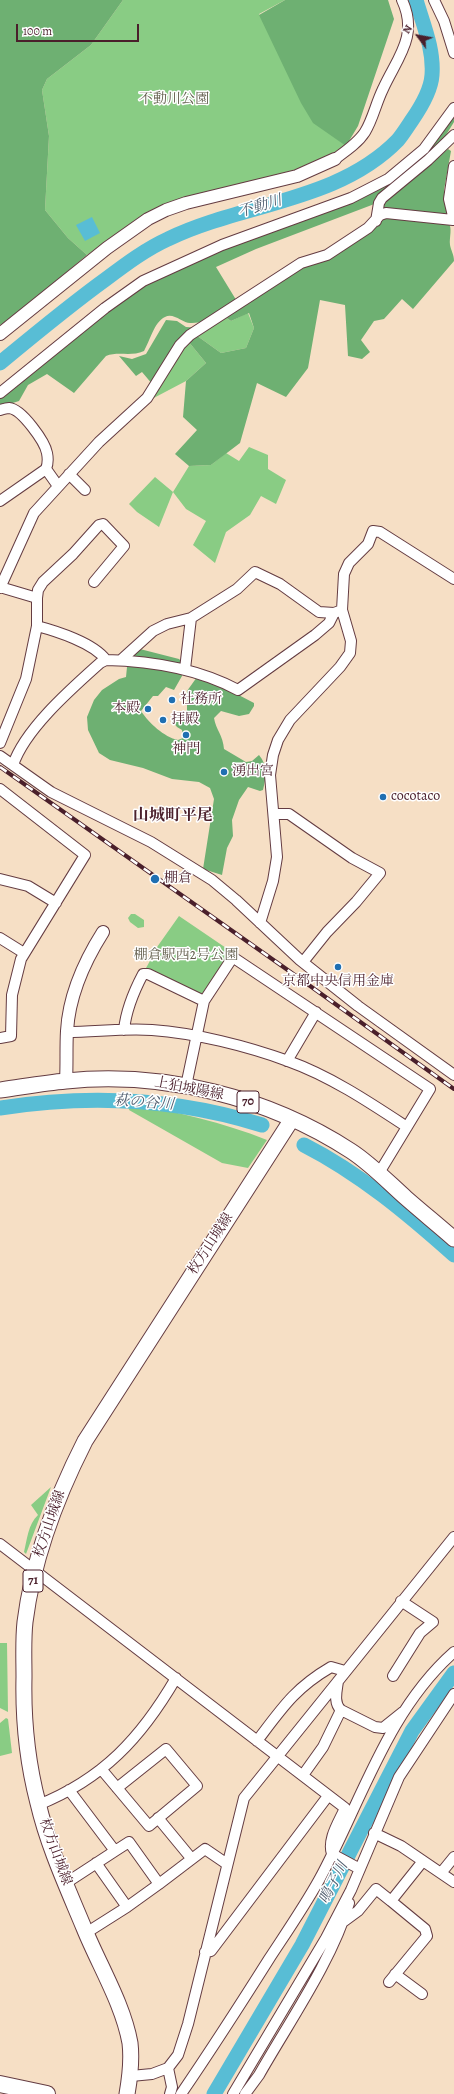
<!DOCTYPE html>
<meta charset="utf-8">
<style>
body{margin:0}
#map{position:relative;width:454px;height:2094px;overflow:hidden;background:#f6dfc5;font-family:Alegreya,serif}
canvas{display:block}
.north{position:absolute;left:398px;top:16px;width:40px;height:40px;-webkit-text-stroke:3px #fff;paint-order:stroke;rotate:302deg;font-size:11px;font-weight:700;line-height:16px;text-align:center;color:#4a1f2b}
.north::after{content:'';display:block;margin:auto;width:14px;height:18px;background:#4a1f2b;clip-path:polygon(50% 0,100% 100%,50% 72%,0 100%)}
.scale{position:absolute;left:16px;top:24px;width:123px;height:18px;box-sizing:border-box;border:2px solid #4a1f2b;border-top:0;padding-left:5px;font-size:12px;line-height:14px;white-space:nowrap;color:#4a1f2b;-webkit-text-stroke:3px #fff;paint-order:stroke}
</style>
<div id="map">
<canvas width="454" height="2094"></canvas>
<div class="north">N</div>
<div class="scale">100 m</div>
</div>
<script>
const ctx = document.querySelector('canvas').getContext('2d');
ctx.lineJoin = 'round';
function fillPath(path, color) {
  ctx.fillStyle = color;
  ctx.fill(path, 'evenodd');
}
function stroke(path, color, width, dash) {
  ctx.strokeStyle = color;
  ctx.lineWidth = width;
  ctx.lineCap = dash ? 'butt' : 'round';
  ctx.setLineDash(dash || []);
  ctx.stroke(path);
}
function drawText(font, color, halo, rows, align = 'center') {
  ctx.font = font + ' Alegreya,"Noto Serif JP",serif';
  ctx.lineWidth = 3;
  ctx.setLineDash([]);
  ctx.textBaseline = 'middle';
  ctx.strokeStyle = halo;
  ctx.fillStyle = color;
  for (const [text, x, y, turn = 0] of rows) {
    ctx.save();
    ctx.translate(x, y);
    ctx.rotate((+turn || 0) * Math.PI / 180);
    ctx.textAlign = isNaN(turn) ? turn : align;
    if (halo) ctx.strokeText(text, 0, 0);
    ctx.fillText(text, 0, 0);
    ctx.restore();
  }
}
fillPath(new Path2D(`
 M123 0H285L259 14 346 146 338 153 311 166 146 215 87 255 68 238 45 210 49 136 42 90 47 79 91 45Z
 M248 313 254 328 246 348 221 353 196 335 225 317 231 321Z
 M188 341 206 363 186 381 148 401Z
 M249 447 268 455V469L286 480 276 504 261 496 250 515 226 532 215 563 193 545 206 521 186 509 173 492 159 527 137 512 129 504 155 477 173 492 189 466 211 465 226 453 239 461Z
 M131 914H135L144 920V927L138 928 130 922 128 918Z
 M179 916 232 952 205 992 199 994 146 968 151 959 150 957Z
 M130 1103C177 1112 222 1122 267 1140L248 1168 222 1163 129 1110Z
 M51 1487 26 1554 24 1552C27 1540 28 1524 38 1515L31 1505Z
 M0 1643H7L8 1712 0 1708Z
 M6 1718 8 1719 12 1753 0 1756V1723Z`), '#89cc84');
fillPath(new Path2D(`
 M0 0H123L91 45 47 79 42 90 49 136 45 210 68 238 87 255 13 317 0 325Z
 M285 0H388L394 19 358 126 346 146 313 123 301 103 259 15Z
 M454 115V122L443 140 377 203 256 249 216 267 238 303C223 311 208 324 190 323 183 323 173 312 165 317 154 322 150 341 144 351 131 357 118 351 106 356L74 393 47 374 28 385 19 401 0 407V398L138 288 223 248 376 190Z
 M448 149 451 151 444 190 448 212 445 215 391 208 380 212V204Z
 M382 217 448 222C453 228 449 237 450 245 451 251 454 254 454 261L413 309 402 299 384 319 374 321 361 340 370 352 362 359 348 356 345 305 320 300 308 368 286 397 257 383 240 443 211 465 189 466 175 454 197 430 183 417 186 381 206 363 188 341 196 335 221 353 246 348 254 328 249 313 231 321 225 317Z
 M166 320 177 321 186 327 200 328 153 385 142 372 136 376 119 356 132 359 146 354Z
 M136 648 179 659 181 661 182 676 174 690 166 687 158 696H153L141 711C149 723 164 737 178 740L183 738 182 730 177 727 173 722 176 714 185 713 187 710V691L197 677 206 678 254 703V706L249 714 239 716 221 711 214 718C216 730 223 735 224 749L246 762 252 761 259 755C268 765 266 778 263 790L260 791 248 787 239 800 232 820 233 836 227 848 222 875 203 869 214 799 210 788 199 782 172 779 143 768 110 760 99 753 88 730 87 717 94 700 102 690 119 679 126 677 128 657Z`), '#6eb072');
fillPath(new Path2D(`
 M92 217 100 233 85 241 76 225Z`), '#58bdd5');
stroke(new Path2D(`
 M0 363C35 334 70 305 106 279 126 264 146 249 168 239 242 203 338 202 398 140 403 134 408 126 412 120 421 107 431 90 432 75 434 49 423 24 416 0
 M0 1108C89 1094 176 1098 262 1125
 M304 1145C359 1173 408 1214 454 1255
 M214 2094 302 1945 412 1731 454 1673`), '#58bdd5', 15);
const minor = new Path2D(`
 M434 0 444 21 454 53
 M335 159C346 151 358 143 365 132 373 119 376 103 383 89 397 58 419 36 402 0
 M454 166 449 199 454 220
 M376 221 379 203 382 198 428 160 454 135
 M0 393 105 308 143 281 222 245 351 198 388 179 424 149 454 108
 M0 410C3 409 7 408 9 408 22 409 45 442 47 453 48 458 48 464 46 469
 M69 474 85 490
 M0 501 46 469 58 486
 M0 588 34 513 99 442 147 398 180 345 190 335 301 263 327 255 368 228 380 215 386 213 453 220
 M37 598 38 590 43 582 73 554 99 525 103 524 124 546 94 582
 M37 626C56 631 94 643 106 660
 M121 660 153 631 167 624 191 618 237 589 255 572 280 584 319 612 334 613
 M185 669 191 618
 M0 743 26 679 37 626V598L0 587
 M0 756 51 792 151 842 212 880 236 900 300 960 358 1006 454 1075
 M13 765C25 729 71 689 100 663L106 660C152 661 197 668 238 690L315 635 329 623 334 613 342 610
 M0 789 85 855 21 959 12 995 11 1036 0 1038
 M274 814H289L352 858 380 873 356 902 327 932 303 962
 M0 879 28 886 56 903
 M260 923 273 881 277 857 270 775 273 755 278 740 290 720 340 667 350 653 351 641 342 610 344 574 349 563 368 544 373 531 380 532 454 579
 M0 938 24 953
 M124 1030C126 1010 134 991 143 974H148L204 1001
 M67 1032C95 1032 123 1028 152 1030 195 1033 247 1046 288 1061 330 1076 369 1102 407 1127
 M287 1061 316 1012
 M186 1086 204 1001 231 960 234 958 430 1089 379 1173
 M0 1544 345 1808C339 1822 327 1839 332 1854L360 1869
 M393 1676 420 1633 433 1622 401 1601
 M338 1681C337 1690 333 1703 341 1710
 M257 1741C282 1708 295 1688 331 1667L345 1671
 M102 1770 149 1826 197 1786 166 1749 117 1788
 M303 1775 323 1747 341 1710 375 1727 383 1728 403 1712
 M69 1790 115 1851 129 1842 159 1884 205 1849 227 1864
 M38 1805C103 1779 141 1738 176 1678
 M158 1818 191 1858
 M374 1833 401 1846 454 1882
 M96 1863 127 1907 159 1884
 M441 1873 454 1857
 M66 1883 115 1851
 M343 1922 358 1911 376 1889 391 1901
 M86 1933 127 1907
 M205 1952 211 1951 328 1796
 M395 1974 422 1994
 M389 1982 427 1936 425 1929 391 1901 423 1861
 M131 2076 152 2074 168 2068
 M170 2094 172 2087 168 2068 178 2055 188 2024 244 1798 454 1537
 M181 2094C211 2050 240 2005 269 1959 286 1933 304 1907 319 1880 361 1803 387 1711 454 1652
 M233 2094 326 1938 351 1890 399 1777 454 1694
 M245 2094 259 2075C289 2022 332 1961 349 1903`);
const tertiary = new Path2D(`
 M0 334 107 248 148 219 166 210 186 203 297 176 335 159
 M66 1081C67 1064 66 1048 67 1031 69 995 84 962 103 932`);
const primary = new Path2D(`
 M0 1090C22 1087 44 1083 66 1081 164 1071 268 1097 351 1151 371 1164 388 1182 406 1198 422 1212 438 1225 454 1239
 M127 2094C130 2077 132 2060 130 2043 123 2004 99 1965 84 1928 67 1887 48 1846 38 1803 27 1761 23 1720 24 1677 24 1659 23 1640 25 1622 33 1558 56 1498 85 1441L292 1119`);
const trunk = new Path2D(`
 M0 2084 47 2094`);
stroke(minor, '#643c42', 12);
stroke(tertiary, '#643c42', 14);
stroke(primary, '#643c42', 17);
stroke(trunk, '#643c42', 18);
stroke(minor, '#fff', 10);
stroke(tertiary, '#fff', 12);
stroke(primary, '#fff', 15);
stroke(trunk, '#fff', 16);
const rail = new Path2D(`
 M0 767 299 978 454 1089`);
stroke(rail, '#4a1f2b', 4);
stroke(rail, '#fff', 2.5, [8]);
for (const [x, y, r, color] of [
 [172,700,4,"#1f6fb2"],
 [148,709,4,"#1f6fb2"],
 [163,720,4,"#1f6fb2"],
 [186,735,4,"#1f6fb2"],
 [224,772,4,"#1f6fb2"],
 [383,797,4,"#1f6fb2"],
 [155,879,5,"#1f6fb2"],
 [338,967,4,"#1f6fb2"]
]) {
  const dot = new Path2D();
  dot.arc(x, y, r, 0, 2 * Math.PI);
  ctx.fillStyle = color;
  ctx.fill(dot);
  stroke(dot, '#fff', 1.5);
}
for (const [x, y, w] of [
 [248,1102,22],
 [33,1581,20]
]) {
  const box = new Path2D();
  box.roundRect(x - w / 2, y - 11, w, 22, 3);
  ctx.fillStyle = '#fff';
  ctx.fill(box);
  stroke(box, '#4a1f2b', 1);
}
drawText('bold 13px', '#4a1f2b', null, [
 ["70",248,1102],
 ["71",33,1581]
]);
drawText('14px', '#605c4a', '#fff', [
 ["不動川公園",174,100],
 ["棚倉駅西2号公園",186,956]
]);
drawText('14px', '#4a1f2b', '#fff', [
 ["社務所",180,700],
 ["本殿",140,709,"right"],
 ["拝殿",171,720],
 ["神門",186,750,"center"],
 ["湧出宮",232,772],
 ["cocotaco",391,797],
 ["棚倉",164,879],
 ["京都中央信用金庫",338,982,"center"]
], 'left');
drawText('14px', '#4a1f2b', '#fff', [
 ["上狛城陽線",189,1089,11],
 ["枚方山城線",211,1244,-57],
 ["枚方山城線",50,1524,-71],
 ["枚方山城線",55,1852,70]
]);
drawText('italic 15px', '#505e6f', '#fff', [
 ["不動川",260,207,-17],
 ["萩の谷川",144,1103,4],
 ["鳴子川",334,1883,-63]
]);
drawText('bold 16px', '#4a1f2b', '#fff', [
 ["山城町平尾",173,816]
]);
</script>
